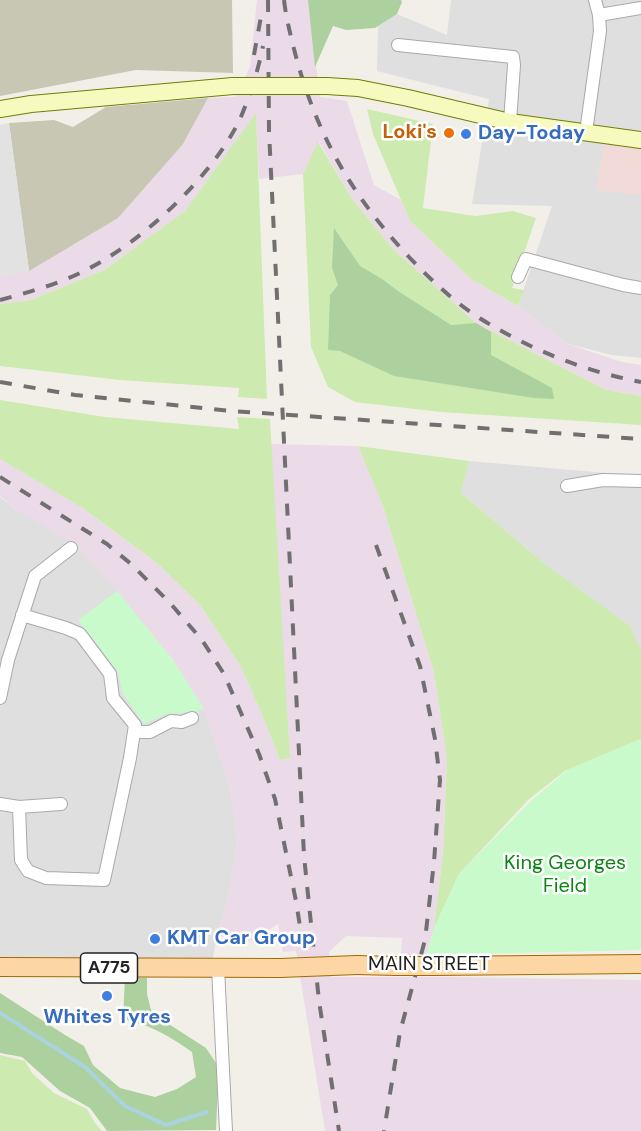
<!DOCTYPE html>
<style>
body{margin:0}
canvas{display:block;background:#f2efe9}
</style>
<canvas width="641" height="1131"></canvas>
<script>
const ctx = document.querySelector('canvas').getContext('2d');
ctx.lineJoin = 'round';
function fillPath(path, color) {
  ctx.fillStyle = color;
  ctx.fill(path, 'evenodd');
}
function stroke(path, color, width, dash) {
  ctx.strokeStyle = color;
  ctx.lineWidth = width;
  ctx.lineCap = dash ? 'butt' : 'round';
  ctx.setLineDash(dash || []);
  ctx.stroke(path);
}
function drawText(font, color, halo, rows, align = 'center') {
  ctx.font = font + ' "DM Sans",sans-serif';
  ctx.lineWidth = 5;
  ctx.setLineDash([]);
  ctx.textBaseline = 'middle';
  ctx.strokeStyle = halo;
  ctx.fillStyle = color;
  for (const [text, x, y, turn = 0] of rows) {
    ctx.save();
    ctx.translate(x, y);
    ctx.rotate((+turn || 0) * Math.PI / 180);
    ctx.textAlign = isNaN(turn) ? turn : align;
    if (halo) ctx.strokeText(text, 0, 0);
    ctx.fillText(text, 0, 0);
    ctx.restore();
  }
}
fillPath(new Path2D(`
 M451 0H641V358L612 355 568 344 518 306 552 206 472 204 489 99 377 71 378 26 397 14 447 35Z
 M469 461 641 476V650L629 626 545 564 461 493Z
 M0 497 16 509 77 546 108 580 139 617 204 709 230 787 238 840 228 900 217 936 211 968 0 967Z`), '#e0dfdf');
fillPath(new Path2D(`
 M604 143 641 147V195L596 190Z`), '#f2dad9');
fillPath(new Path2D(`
 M257 0H308L320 97 347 101 374 185 401 200 410 221 471 279 518 306 568 344 622 362 641 365V396L606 390 476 323 394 250 353 200 319 142 303 174 259 179 256 114 185 211 104 270 31 300 0 304V276L29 270 183 144 208 98 235 97 250 67Z
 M270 444 358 446 383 506 434 672 447 760 443 853 434 928 426 955 401 956 402 938 346 936 329 952 332 977H448L641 980V1131H325L296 951 283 952 278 924 252 941 217 936 228 900 238 840 230 787 204 709 173 660 108 580 77 547 16 509 0 496V459L78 505 157 563 200 605 241 667 261 712 280 760 290 758Z`), '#ebdbe8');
fillPath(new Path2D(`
 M0 0H232L233 73 136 70 0 96Z
 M208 98 183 144 118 218 29 271 9 123 54 120 73 127 106 107Z`), '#c7c7b4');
fillPath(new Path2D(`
 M367 109 433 124 423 208 475 216 513 211 536 218 512 288 524 290 518 306 471 279 410 221 373 134Z
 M256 113 267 399 238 397 239 388 120 380 0 366V304L31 300 104 270 185 211Z
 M318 142 353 200 394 250 476 323 606 390 641 396V425L441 412 355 402 328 387 311 347 303 174Z
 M0 400 105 417 239 429 237 417 270 419 290 758 280 760 261 712 241 667 200 605 157 563 81 507 0 459Z
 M358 446 469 461 461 493 545 564 630 626 641 650V739L565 771 529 799 459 874 434 928 443 853 447 760 434 672 383 506Z
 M0 1055 25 1061 32 1073 54 1093 87 1109 95 1123 102 1131H0Z`), '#cdebb0');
fillPath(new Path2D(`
 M308 0H401L402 2 397 14 375 28 346 30 333 26 315 67Z
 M334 228 360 266 382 279 398 291 451 325 476 323 491 332V355L552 388 554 399 534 398 394 376 340 351 328 350 330 295 338 285 332 268Z
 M125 977 147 978V994L151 1010 164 1021 206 1048 216 1063 218 1085 216 1130 107 1131 90 1108 60 1091 22 1057 0 1053V993L65 1035 84 1046 93 1065 120 1088 155 1097 177 1089 196 1077 192 1052C168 1035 152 1026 123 1019Z`), '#add19e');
fillPath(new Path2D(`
 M117 591 173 660 204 709 194 712 166 714 144 724 123 694 118 672 78 620Z
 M641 739V950L426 955 434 928 459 874 532 800 569 769Z`), '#c8facc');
fillPath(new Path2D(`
 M9 123 29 271 0 276V125Z`), '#e2e2e2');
stroke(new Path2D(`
 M0 1013 85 1067 125 1106 166 1125 207 1112`), '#aad3df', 4);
const street = new Path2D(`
 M599 15 641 8
 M398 45 513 57 514 65 510 122
 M586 132 600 31 599 15 595 0
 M518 277 526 259 623 285 641 288
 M567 486 603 480 641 481
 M0 698 8 660 35 576 71 548
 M134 732H150L171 721 182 722 192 718
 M0 804 19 807 21 860 28 871 46 878 104 880 130 758 135 725 113 698 110 674 80 634 66 628 22 615
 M19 807 61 804
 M218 968 226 1131`);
const secondary = new Path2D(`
 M327 86 358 88 408 98 510 122 641 140
 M0 109 31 104 233 86`);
const primary = new Path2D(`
 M357 965 396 966
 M433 966 641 964
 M0 967 280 968`);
stroke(street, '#a9a9a9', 14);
stroke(secondary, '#707d05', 18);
stroke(primary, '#a06b00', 20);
stroke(street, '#fff', 12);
stroke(secondary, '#f7fabf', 16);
stroke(primary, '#fcd6a4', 18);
stroke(new Path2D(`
 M268 0 269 131 304 856 319 1001 339 1131
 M284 0C286 17 290 33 294 49 315 132 351 195 409 257 431 280 454 302 481 319 531 350 584 371 641 382
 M254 55 262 11
 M0 300C29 292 59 284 86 270 142 242 213 176 240 119 250 96 258 71 263 46
 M0 382 75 395 232 411 641 439
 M0 477 107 544 131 564 170 603 202 640 224 674 259 754 275 799 296 901 308 977
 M376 545 420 666 435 739 440 780 434 862 425 940 400 1032 384 1131`), '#707070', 4, [12, 12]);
const secondaryBridge = new Path2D(`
 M233 86H327`);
const primaryBridge = new Path2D(`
 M396 966H433
 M280 968 357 965`);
stroke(secondaryBridge, '#707d05', 18, []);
stroke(primaryBridge, '#a06b00', 20, []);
stroke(secondaryBridge, '#f7fabf', 16);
stroke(primaryBridge, '#fcd6a4', 18);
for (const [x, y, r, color] of [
 [449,133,6,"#e8710a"],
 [466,134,6,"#3f7fe0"],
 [155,939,6,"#3f7fe0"],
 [107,996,6,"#3f7fe0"]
]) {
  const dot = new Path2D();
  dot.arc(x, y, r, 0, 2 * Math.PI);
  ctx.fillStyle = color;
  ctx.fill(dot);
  stroke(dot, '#fff', 2);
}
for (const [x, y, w] of [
 [109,968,57]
]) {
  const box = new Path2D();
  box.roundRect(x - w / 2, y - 15, w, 30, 4.5);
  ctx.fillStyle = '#fff';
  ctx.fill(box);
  stroke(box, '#222', 1.5);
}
drawText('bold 18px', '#222', null, [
 ["A775",109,968]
]);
drawText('bold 20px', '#c56008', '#fff', [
 ["Loki's",437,133]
], 'right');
drawText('bold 20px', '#366cbe', '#fff', [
 ["Day-Today",478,134],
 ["KMT Car Group",167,939],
 ["Whites Tyres",107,1018,"center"]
], 'left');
drawText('20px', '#0c8416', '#fff', [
 ["King Georges",565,864],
 ["Field",565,887]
]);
drawText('20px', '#222', '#fff', [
 ["MAIN STREET",429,965]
]);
</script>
